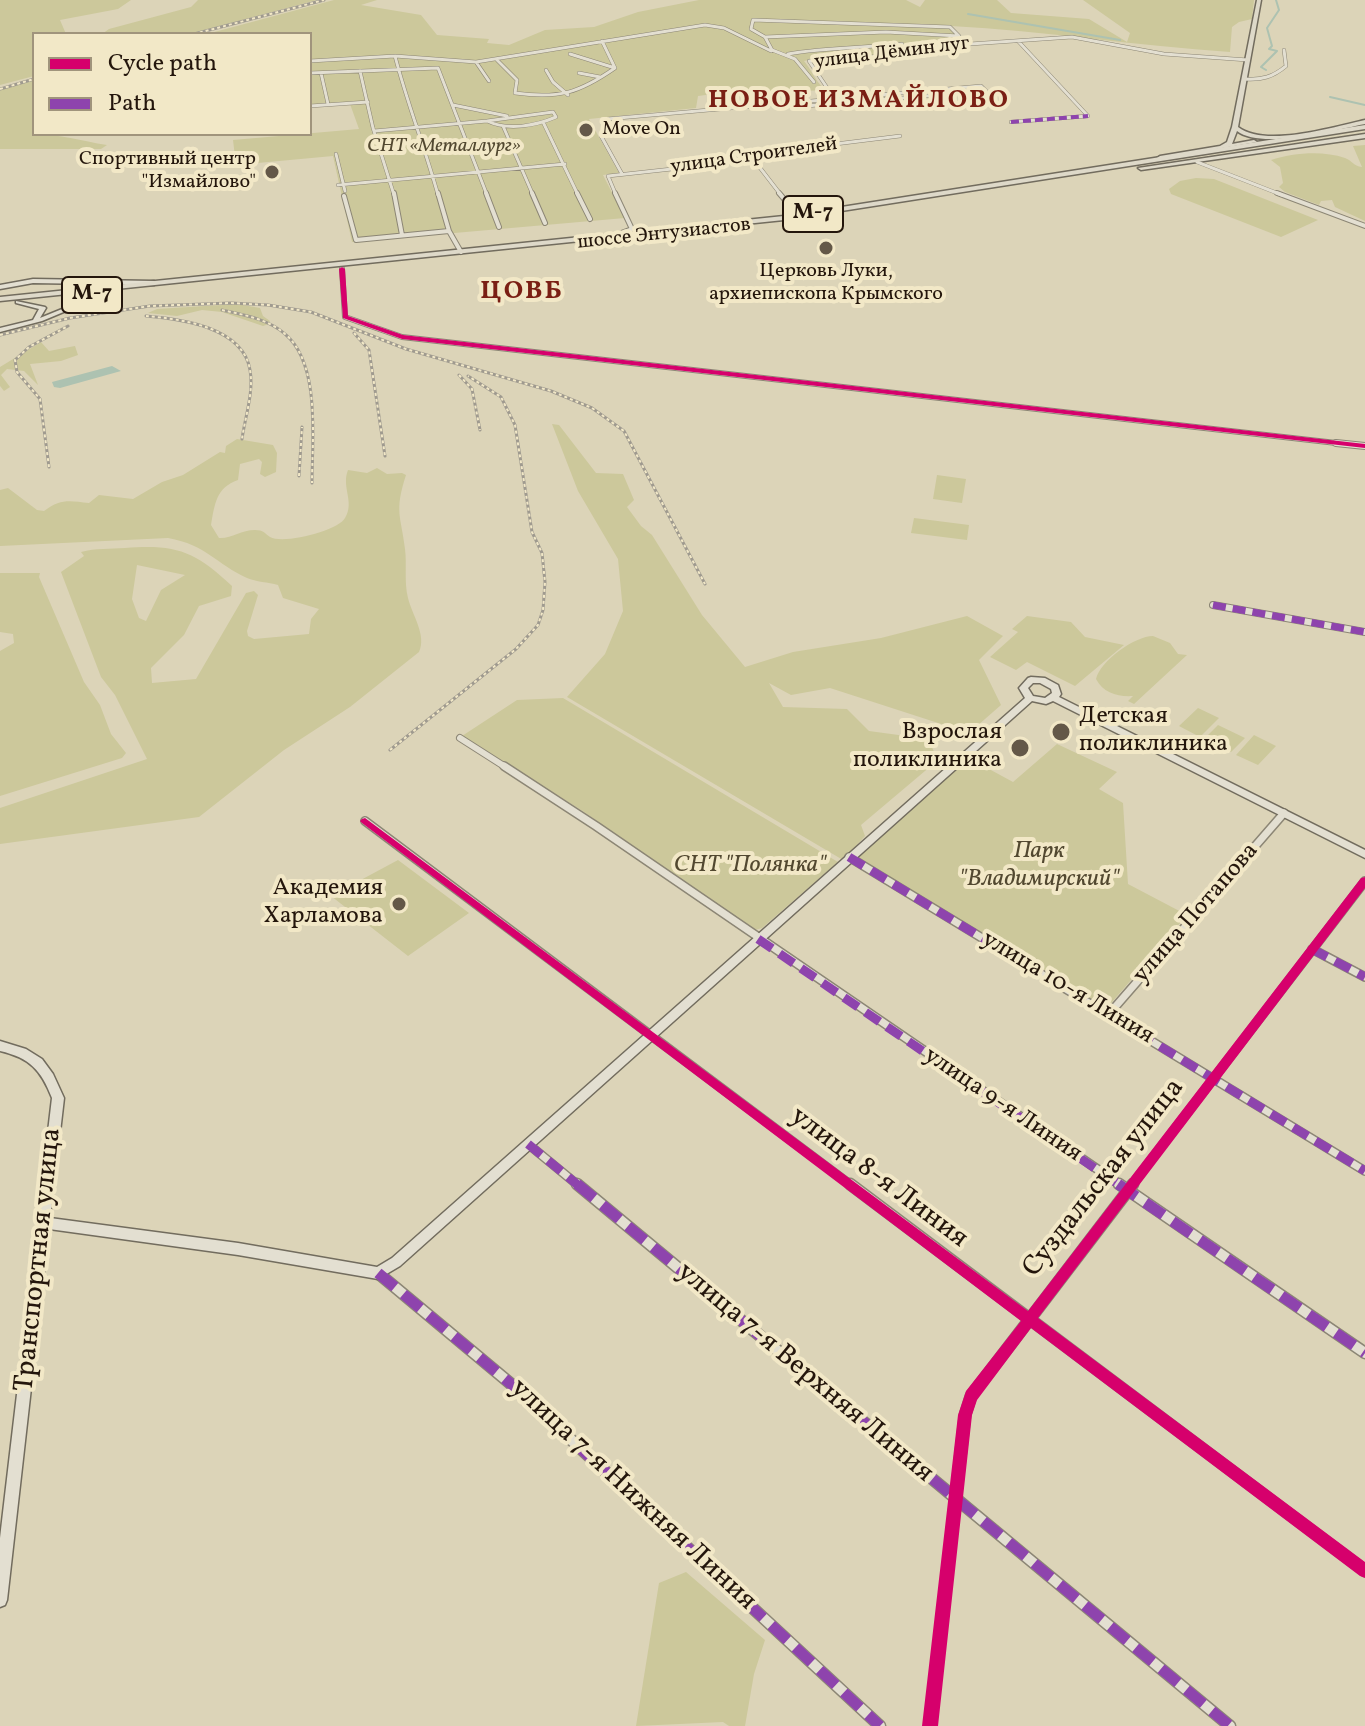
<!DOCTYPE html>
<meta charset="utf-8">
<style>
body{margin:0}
#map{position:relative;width:1365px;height:1726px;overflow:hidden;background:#dcd4b8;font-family:Vollkorn,serif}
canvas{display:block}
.legend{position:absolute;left:32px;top:32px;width:280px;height:104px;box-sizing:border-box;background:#f2e8c7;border:2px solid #a0947c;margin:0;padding:10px 14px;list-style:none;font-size:24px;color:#24160c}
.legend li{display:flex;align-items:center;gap:16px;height:40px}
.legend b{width:40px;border:2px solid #a0947c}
</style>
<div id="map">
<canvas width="1365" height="1726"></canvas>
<ul class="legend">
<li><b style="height:10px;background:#d6006c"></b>Cycle path</li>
<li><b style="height:10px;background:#8e44ad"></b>Path</li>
</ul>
</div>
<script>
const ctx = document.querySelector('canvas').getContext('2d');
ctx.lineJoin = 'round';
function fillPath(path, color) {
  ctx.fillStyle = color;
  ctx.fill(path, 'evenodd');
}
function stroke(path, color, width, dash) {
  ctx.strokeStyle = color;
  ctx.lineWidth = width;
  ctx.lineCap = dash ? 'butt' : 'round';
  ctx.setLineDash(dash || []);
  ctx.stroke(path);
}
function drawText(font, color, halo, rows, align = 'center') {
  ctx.font = font + ' Vollkorn,serif';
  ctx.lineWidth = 8;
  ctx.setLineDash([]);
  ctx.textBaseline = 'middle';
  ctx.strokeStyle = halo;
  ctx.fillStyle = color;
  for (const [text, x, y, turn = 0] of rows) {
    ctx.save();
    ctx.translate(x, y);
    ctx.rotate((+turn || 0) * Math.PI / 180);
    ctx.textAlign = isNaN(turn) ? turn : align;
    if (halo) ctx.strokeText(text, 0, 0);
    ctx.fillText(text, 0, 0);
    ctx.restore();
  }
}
fillPath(new Path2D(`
 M0 0H131L118 9 60 20 66 34H34V76L0 85Z
 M198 0H317L190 34H102L109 29 191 7Z
 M334 0H377L361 5 421 15 437 35 489 39 487 43 509 45 545 30 594 27 638 12 699 0H906L920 7 925 0H997L1011 13 1089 19 1127 42 1130 33 1083 0H1254L1252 19 1239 22 1232 27 1230 52C1137 46 1045 31 951 26L963 43 887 47 890 54 870 55 864 49 804 61C811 69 815 80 823 88L821 90 750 95 744 90 698 96 696 108 589 119 619 173 603 175 625 218 352 242 333 156 236 165 233 140 359 129 350 104 310 106V34H207Z
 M34 80V134C60 134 81 141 107 145L101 149H0V89Z
 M1365 145V221L1335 207 1332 200 1321 201 1319 205 1285 192 1279 187 1283 183 1280 167 1271 160C1293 153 1322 150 1345 158 1353 161 1353 166 1362 167L1353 146Z
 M1196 178 1214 179 1318 220 1281 237 1171 194 1169 189 1180 181Z
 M237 304 260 308 263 316 270 321 269 324 263 326 222 312 202 310 177 316 148 313 157 309Z
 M41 342 49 351 75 346 78 355 61 361 30 364 38 385 24 371 7 369 1 375 10 387 4 391 0 386V367Z
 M552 424 559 425 596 473 623 474 634 500 627 507 641 526 652 535 702 615 745 667 793 652 881 638 967 616 1003 636 979 660 1001 705 969 733 830 688 791 695 769 683 783 707 847 709 869 731 928 739 938 760 861 825 865 836 843 860 567 697 605 654 623 611 618 559 578 491Z
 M237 439 273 445 277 453 276 472 265 477 260 474 262 462 259 459 240 464 238 480C216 488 215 503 211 525L219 538C231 539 241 530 255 530 264 530 264 533 270 537 284 545 339 530 345 518 355 502 341 487 348 470L367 473 377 468 387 474 402 473 406 475C394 512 401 515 405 549 407 564 404 582 408 598 412 615 427 635 419 652L350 707 284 750 199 817 0 844V808L147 759 115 695 101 677 61 572 84 556 81 552C96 548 110 549 125 548 176 544 195 551 232 586L231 596 199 606 184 635 151 668 152 683 196 679 246 593 254 591 258 595 247 631 248 636 254 639 309 634 311 619 319 609 283 598 278 585C268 582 256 582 247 578 216 564 207 545 168 538L0 546V490L8 488 37 510 44 511C61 498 70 501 89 503L99 495 133 499 162 482 183 475 220 452 225 453 226 446ZM137 565 185 575 161 590 146 621 139 618 132 599Z
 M937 475 966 479 962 503 933 499Z
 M914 518 969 525 967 540 911 533Z
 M0 573H40L39 577 84 682 100 705 111 734 126 753 122 758 0 796V651L14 643 13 634 0 632Z
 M1027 616 1071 622 1085 637 1124 645 1075 686 1027 662 1016 670 990 657 1018 632 1012 629Z
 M1153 636 1170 643 1178 654 1187 655 1134 704 1128 701 1133 696C1118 697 1103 693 1096 679 1100 661 1135 636 1153 636Z
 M563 698 838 862 762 928 755 930 581 810 462 736 517 700Z
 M1198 708 1219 718 1200 737 1179 726Z
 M1218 725 1245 738 1231 752 1204 739Z
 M1254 735 1276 746 1258 765 1236 755Z
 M1057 744 1117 772 1099 789 1123 803 1128 884 1187 915 1106 1009 852 858 967 757 1013 782Z
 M398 860 469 913 408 956 331 896Z
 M686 1572 765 1640 754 1674 745 1726H729L723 1722 636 1726 659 1583Z`), '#ccc89b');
fillPath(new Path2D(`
 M112 366 121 371 60 388 54 387 52 382Z`), '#adc2b1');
stroke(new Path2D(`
 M968 14 1120 40
 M1266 70 1261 67 1277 51 1269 49 1272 46 1267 28 1279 10 1276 0
 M1330 97 1365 105`), '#adc2b1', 2);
const streetFar4 = new Path2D(`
 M753 20 950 27 959 36 886 32 765 37 751 29Z
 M765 37 772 50 795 59 814 82
 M1018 41 1088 116
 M570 54 615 68
 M788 54C825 47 864 48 902 44
 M395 56C407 103 425 148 438 195
 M497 60 517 80 515 93C559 99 579 93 615 68L602 41
 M310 61 395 56 476 62 705 25 724 28 771 51
 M476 62 489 81
 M546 70 553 82 568 95
 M360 71 373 128 394 195
 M310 73 438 68 487 195
 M321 73 328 104
 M579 73 600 77
 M1245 79C1262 80 1273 77 1286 66L1284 50
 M834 98 809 61 897 55V49L1072 37 1164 54 1248 60
 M453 105 507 116
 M310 106 368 102
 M806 106 986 91
 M553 112 556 117C535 126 508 131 487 121Z
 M543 122 578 195
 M1011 122 1088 116
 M503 126 533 195
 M374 131 487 121
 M336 154 345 191
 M754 160 781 195
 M1197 162 1282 195
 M622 174 601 136 607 119 981 86 986 91
 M338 185 565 164
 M616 195 608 176 754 160 811 147 900 136`);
const streetFar3 = new Path2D(`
 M394 193 402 235
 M438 193 449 231 461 252
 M486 193 499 227
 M532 193 545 223
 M577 193 590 219
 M615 193 632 229 616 235
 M779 193 785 200
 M1277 193 1365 226
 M344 196 356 240 449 231
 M342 269 345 317 402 337 1354 445`);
const streetFar2 = new Path2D(`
 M1336 443 1365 446
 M1213 605 1365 632
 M460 738 507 768`);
const streetFar1 = new Path2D(`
 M504 766 596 826 1122 1186
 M365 821 852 1186
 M849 857 1365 1171
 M1312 949 1365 977
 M1109 1014 1284 813
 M528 1144 579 1186
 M1131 1186 1365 881`);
const street = new Path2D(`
 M577 1184 1230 1726
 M850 1184 1365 1571
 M1119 1184 1365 1353
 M378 1273 511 1384 880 1726
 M930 1726 965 1415 971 1396 1133 1184`);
const secondary = new Path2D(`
 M33 279 154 281 157 283 154 285 33 283 0 289V285Z
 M104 292 109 293 42 321 0 332V328L33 320 39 309 16 303V301L45 307 46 308 40 318Z
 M1031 677 1045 678 1058 685 1061 694 1059 697 1365 850V858L1053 701 1046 704 1032 701 400 1266 378 1279 238 1255 49 1229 7 1600 5 1605 0 1607V1538L52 1098C41 1070 30 1058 0 1051V1041L26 1049 42 1059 53 1074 64 1098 50 1218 238 1243 377 1267 392 1258 1025 698 1019 688 1028 678ZM1033 683H1040L1051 689 1052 693 1045 698 1033 696 1028 688Z`);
const primary = new Path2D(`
 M1257 0H1261L1238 127C1265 148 1333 127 1365 120V124C1335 130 1261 150 1237 131L1232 144 1254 140 1257 142 1158 159 1157 158 1160 156 1220 146 1227 142 1232 127Z
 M1365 134V138L1141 170 1138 168Z`);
const highway = new Path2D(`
 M1365 125V129L784 220 0 301V297L784 216Z`);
stroke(streetFar4, '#8c8675', 4);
stroke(streetFar3, '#8c8675', 6);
stroke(streetFar2, '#8c8675', 8);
stroke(streetFar1, '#8c8675', 10);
stroke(street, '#8c8675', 13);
stroke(secondary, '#726c5e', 3);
stroke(primary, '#726c5e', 3);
stroke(highway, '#726c5e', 3);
stroke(streetFar4, '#e3dfd1', 3);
stroke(streetFar3, '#e3dfd1', 4);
stroke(streetFar2, '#e3dfd1', 6);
stroke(streetFar1, '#e3dfd1', 7);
stroke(street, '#e3dfd1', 10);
fillPath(secondary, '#e3dfd1');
fillPath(primary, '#ded9c9');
fillPath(highway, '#ded9c9');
const rail = new Path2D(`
 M194 34 324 0
 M0 89 34 79
 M222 310C244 315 268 319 285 334 321 364 312 441 312 483
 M146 316C181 319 243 327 250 370 254 392 245 417 242 439
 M354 333 369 350 385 456
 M0 335 70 318 150 306 231 303 268 305 311 312 406 349 551 391 592 408 624 431 705 584
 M459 375 472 389 480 430
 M49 467 40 399 17 372 15 360 29 347 68 326
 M299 476 302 427
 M390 750 516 649 538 625 543 610 545 582 542 553 532 532 515 425 501 397 468 376`);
stroke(rail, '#9f9a8f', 3);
stroke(rail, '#f2e8c7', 2, [3]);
stroke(new Path2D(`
 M1011 122 1088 116`), '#8e44ad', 4, [8, 4]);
stroke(new Path2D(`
 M1213 605 1365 632`), '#8e44ad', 7, [13, 7]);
stroke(new Path2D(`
 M849 857 1365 1171
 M758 939 1121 1186
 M1312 949 1365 977
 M528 1144 579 1186`), '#8e44ad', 9, [17, 9]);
stroke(new Path2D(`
 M577 1184 1230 1726
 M1118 1184 1365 1353
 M378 1273 511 1384 880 1726`), '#8e44ad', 11, [22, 11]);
fillPath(new Path2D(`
 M342 267 345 269 348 316 403 335 1365 444V448L402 339 343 318 339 269Z
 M365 818 1028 1311 1361 878 1365 877V888L1038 1318 1365 1562V1578L1360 1576 1031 1328 977 1400 972 1415 938 1726H922L958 1415 966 1391 1021 1321 362 823 360 821 362 819Z`), '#d6006c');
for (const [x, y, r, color] of [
 [586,130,8,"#645848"],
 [272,172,8,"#645848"],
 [826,248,8,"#645848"],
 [1061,732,10,"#645848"],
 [1020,748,10,"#645848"],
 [399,904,8,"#645848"]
]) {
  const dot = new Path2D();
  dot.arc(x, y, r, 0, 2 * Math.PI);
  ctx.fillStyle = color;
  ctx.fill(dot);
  stroke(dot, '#f2e8c7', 3);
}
drawText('20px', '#24160c', '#f2e8c7', [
 ["улица Дёмин луг",892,54,-7],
 ["улица Строителей",754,157,-8],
 ["шоссе Энтузиастов",664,235,-6]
]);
drawText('20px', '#24160c', '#f2e8c7', [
 ["Move On",602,130],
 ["Спортивный центр",256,160,"right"],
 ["\"Измайлово\"",256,183,"right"],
 ["Церковь Луки,",826,272,"center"],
 ["архиепископа Крымского",826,295,"center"]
], 'left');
drawText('italic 20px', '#524830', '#f2e8c7', [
 ["СНТ «Металлург»",444,147]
]);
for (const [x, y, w] of [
 [813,214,60],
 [92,295,60]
]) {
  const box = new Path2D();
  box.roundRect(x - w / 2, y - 18, w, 36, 6);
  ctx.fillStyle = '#f2e8c7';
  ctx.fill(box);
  stroke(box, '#24160c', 2);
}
drawText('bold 22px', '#24160c', null, [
 ["М-7",813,214],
 ["М-7",92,295]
]);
drawText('24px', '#24160c', '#f2e8c7', [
 ["Детская",1079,718,"left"],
 ["поликлиника",1079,746,"left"],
 ["Взрослая",1002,734],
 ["поликлиника",1002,762],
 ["Академия",383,890],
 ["Харламова",383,918]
], 'right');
drawText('italic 24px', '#524830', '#f2e8c7', [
 ["Парк",1039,853],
 ["\"Владимирский\"",1039,881],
 ["СНТ \"Полянка\"",750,867]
]);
drawText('24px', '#24160c', '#f2e8c7', [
 ["улица Потапова",1197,914,-49],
 ["улица 10-я Линия",1067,989,31],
 ["улица 9-я Линия",1002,1106,34]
]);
ctx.letterSpacing = '2px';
drawText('bold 26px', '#7a1f14', '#f2e8c7', [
 ["НОВОЕ ИЗМАЙЛОВО",859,102],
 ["ЦОВБ",522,293]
]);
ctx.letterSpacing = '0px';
drawText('28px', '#24160c', '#f2e8c7', [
 ["улица 8-я Линия",878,1179,37],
 ["Суздальская улица",1105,1179,-52],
 ["Транспортная улица",40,1260,-84],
 ["улица 7-я Верхняя Линия",804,1374,40],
 ["улица 7-я Нижняя Линия",632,1496,43]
]);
</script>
